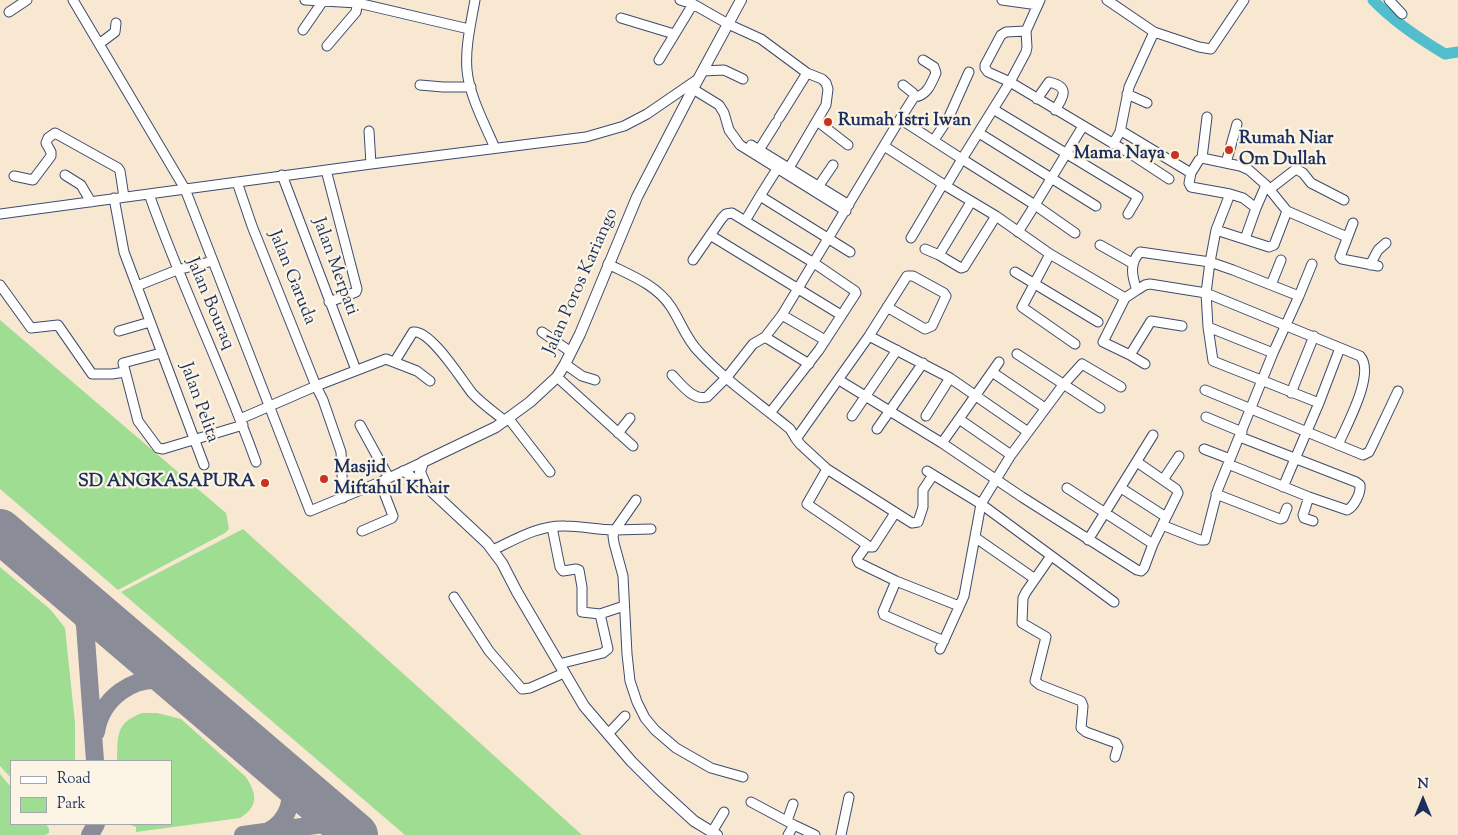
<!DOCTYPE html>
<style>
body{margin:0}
#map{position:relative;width:1458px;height:835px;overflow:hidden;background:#f8e8d2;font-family:"Sorts Mill Goudy",serif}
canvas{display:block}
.legend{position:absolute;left:10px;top:760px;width:162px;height:65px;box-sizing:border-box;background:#fcf5e5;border:1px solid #a2a6af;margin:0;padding:6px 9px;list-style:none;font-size:15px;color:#1b2f5e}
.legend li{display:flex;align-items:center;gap:10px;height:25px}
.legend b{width:25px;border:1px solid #a2a6af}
.north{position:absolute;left:1398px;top:775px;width:50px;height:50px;-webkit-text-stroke:4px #fcf5e5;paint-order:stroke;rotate:0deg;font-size:14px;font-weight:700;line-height:20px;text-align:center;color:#1b2f5e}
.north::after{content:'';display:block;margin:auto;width:18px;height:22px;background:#1b2f5e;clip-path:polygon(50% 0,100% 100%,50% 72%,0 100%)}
</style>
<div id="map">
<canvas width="1458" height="835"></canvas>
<ul class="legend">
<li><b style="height:6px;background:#fff"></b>Road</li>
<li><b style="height:14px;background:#9fdd92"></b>Park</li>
</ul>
<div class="north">N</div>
</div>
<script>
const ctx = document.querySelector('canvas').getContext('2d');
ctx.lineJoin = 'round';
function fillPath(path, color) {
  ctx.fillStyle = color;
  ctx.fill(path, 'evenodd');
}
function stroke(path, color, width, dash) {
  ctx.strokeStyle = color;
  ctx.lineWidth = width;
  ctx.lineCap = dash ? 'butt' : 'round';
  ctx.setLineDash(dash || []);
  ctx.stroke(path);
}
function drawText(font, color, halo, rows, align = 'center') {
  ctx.font = font + ' "Sorts Mill Goudy",serif';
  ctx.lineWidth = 4.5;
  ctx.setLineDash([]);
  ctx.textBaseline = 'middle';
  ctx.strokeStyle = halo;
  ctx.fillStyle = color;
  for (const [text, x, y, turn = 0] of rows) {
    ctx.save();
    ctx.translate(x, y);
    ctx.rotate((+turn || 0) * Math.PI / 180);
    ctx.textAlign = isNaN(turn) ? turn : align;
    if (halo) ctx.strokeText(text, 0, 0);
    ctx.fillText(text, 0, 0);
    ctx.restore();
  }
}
fillPath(new Path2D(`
 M0 320 226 513 229 529 225 533 118 590 0 489Z
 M243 529 254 539 582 835H405L121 592Z
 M0 567 51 610 65 628 75 723V761H11V778L0 766Z
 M142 713H157L181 719 246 777C257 794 259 806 240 818L136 832V827L128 824H171V761H117C118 736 115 723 142 713Z
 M0 774 11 787V824H46L49 829V833L45 835H0Z`), '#9fdd92');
stroke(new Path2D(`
 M1373 0C1394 22 1418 38 1445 54L1458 52`), '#52becd', 11);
stroke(new Path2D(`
 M76 596 85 625 95 761
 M96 732C101 699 133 674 167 681 173 683 179 687 185 689
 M269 831C289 820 292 802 291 780
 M90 835 96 824
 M243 835 331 823 340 825 352 832`), '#8a8c98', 18);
stroke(new Path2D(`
 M0 531 356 835`), '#8a8c98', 44);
const minor = new Path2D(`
 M73 0 185 189 310 511 380 482 423 462
 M305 0 358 3 469 29
 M475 0C471 23 465 47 467 70 469 95 485 125 495 148
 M680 0 693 4 728 24 761 39 807 73 822 79 826 83 828 89 826 105 789 168
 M1002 0 1038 5
 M1107 0 1154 32 1199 47 1211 49 1244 0
 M1389 0 1402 14
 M9 12 27 0
 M621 18 674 34
 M303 30 323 1
 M1026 31 1006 32 1001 35 985 65V68L988 72 1010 82 1134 156 1169 179
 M99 44 115 32 116 23
 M327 46 356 12 358 0
 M659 60 693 4
 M923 60 934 67 936 73C931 84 927 96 914 97L900 119 962 159 1010 82 1026 52 1027 47 1026 31 1040 0
 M703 71 724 70 743 79
 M420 85 443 87H471
 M903 85 913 93 914 97
 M693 89 719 105 724 113 729 130 740 145 846 211
 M1127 94 1147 103
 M1037 99 1049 82C1070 87 1064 96 1055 110
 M993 109 1138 197 1128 214
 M779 118 807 73
 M817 121 848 145
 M369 131 371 164
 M1120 132 1129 87 1154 32
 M979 133 1096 206
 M934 140 948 119 969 72
 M1113 144 1120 132H1123L1191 173 1199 160 1202 158 1240 166 1249 170 1266 185 1256 208 1243 198 1230 194
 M751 145 849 205
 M884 146 946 186 962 159 1035 205 1018 232
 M759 150 776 123
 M1202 158 1207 117
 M1226 163 1237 124
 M777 169 760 196 850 252
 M326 170 357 289 356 292 329 302
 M1191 173 1189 183 1191 187 1230 194 1216 230 1269 247 1274 245 1287 211
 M65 175 81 185 91 202
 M282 175 356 370
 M14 176 33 180 51 156V152L46 143 48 138 55 133 118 168 120 171 124 197
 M237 182 252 226 316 386 240 419
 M1266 185 1287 211 1347 237
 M946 186 996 216 1050 254 1022 307 1075 344
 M818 187 833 165
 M1270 189 1296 169 1303 173 1311 183 1344 200
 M149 194C181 285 224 372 256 462
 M114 198 124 252 204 465
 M971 202 939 255 961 268 964 267 996 216
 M0 214 371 164 586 137 624 126 647 114 698 79
 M745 221 760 196
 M1353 223 1340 257 1342 259 1378 266
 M1075 233 1035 205 1083 126
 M710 235 841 315
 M911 238 943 184
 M1245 239 1256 208
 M1100 245 1132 263
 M925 249 939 255
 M1050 254 1125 298 1137 290C1132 277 1129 263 1140 252L1210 262 1233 270 1299 296 1312 264
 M693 260 722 218 726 214 732 213 814 263 855 291 856 293 819 350 770 413
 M608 264C630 275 657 285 671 307 681 322 686 339 699 352 726 381 760 404 790 429L796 439 869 336 907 276H913L944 293 946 296 932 326 925 329 887 307
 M1370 265 1378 250 1386 243
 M1015 272 1098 322
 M0 285 31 328 58 325 92 374H112L125 372
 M1271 285 1281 260
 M137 286 177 270 213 261
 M1137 290 1145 285 1150 284 1206 293 1210 262 1216 230
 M1125 298 1103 342 1130 355 1151 321 1182 326
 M782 315 825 340
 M1208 327 1273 353
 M119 331 150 322
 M542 332 571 352
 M869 336 950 378 1028 432
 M765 337 809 364
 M161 353 123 363 138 421 158 448 163 449 243 425
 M1017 354 1100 408
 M1130 355 1145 364
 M395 361 413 332C430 329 461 379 472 393 481 403 494 412 505 421
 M565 364 582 376 595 380
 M992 372 999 362
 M672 375C681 384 693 401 707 397L727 377 753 344 765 337 782 315 900 119
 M557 377 633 446
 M839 380 942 443 1022 497 1137 570 1141 571 1144 568 1153 544 1178 493 1176 489 1137 462
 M1205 390 1363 455 1369 452 1372 446 1398 391
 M1291 393 1314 336
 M1319 403 1213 361 1208 327 1206 293 1360 356C1376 373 1346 426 1338 445
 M852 416 897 350
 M926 416 950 378
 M1206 417 1242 432
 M509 419 550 472
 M959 419 1011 455
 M360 425 389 478
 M877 429 923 363
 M618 433 630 418
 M796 439 801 445 827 469 912 523 918 522 923 507V490L933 475
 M942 443 992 372 1045 408
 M1204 449 1230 459
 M1228 464 1309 497 1347 510C1354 507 1361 493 1360 485L1356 482 1240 437
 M827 469 807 504 870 547H873L895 513
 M403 471 426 486
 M927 471 981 504 1114 602
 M1163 480 1179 456
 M1283 487 1319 403 1340 348
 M1067 488 1153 544
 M1121 488 1166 517
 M1216 494 1280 519 1283 518 1287 508
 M1309 497 1303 515 1304 518 1313 521
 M343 498 341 452 323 400 316 386 386 359 417 371 430 381
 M636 500 615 530 651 529
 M1162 525 1200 540H1205L1218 489 1273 353 1299 296
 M552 527 560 567 563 571 576 569 579 570 582 587V612L600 614
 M362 531 392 518 393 516 380 482
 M976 538 1035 579
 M1088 540 1153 435
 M867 545 857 559 859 563 896 581 959 606
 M493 550C516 539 539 525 565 526 582 526 598 530 615 530L613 536 614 543 623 576 627 654 630 681 637 702 645 718 655 730 676 748 711 768 743 777
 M1051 556 1026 592 1023 598 1022 623 1046 637 1035 681 1040 685 1081 701 1083 706 1081 728 1086 732 1116 743 1118 747 1115 757
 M896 581 883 612 884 615 944 641
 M454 597 489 651 522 689 530 688 564 673
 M940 649 964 596 981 504 1011 455 1063 385 1082 364 1121 387
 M559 664 603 653 608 649 600 614 624 606
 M608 734 625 716
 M751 802 794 825
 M787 821 793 804
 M712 832 724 812
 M788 835 794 825 815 835
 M841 835 849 797`);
const major = new Path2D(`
 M717 835 694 821 658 788 631 761 584 706 517 592 502 563 487 543 426 486 420 472 423 462 496 427 530 402 557 377 565 364 580 334 637 197 695 85 741 0`);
stroke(minor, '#3c4b6f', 11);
stroke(major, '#3c4b6f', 12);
stroke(minor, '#fff', 9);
stroke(major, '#fff', 10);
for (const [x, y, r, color] of [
 [828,122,5,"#c8321e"],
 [1229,150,5,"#c8321e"],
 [1175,155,5,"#c8321e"],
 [324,479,5,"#c8321e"],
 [265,483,5,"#c8321e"]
]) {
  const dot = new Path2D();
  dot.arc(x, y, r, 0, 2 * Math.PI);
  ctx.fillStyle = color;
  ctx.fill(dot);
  stroke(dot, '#fcf5e5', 2);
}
drawText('bold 18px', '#1b2f5e', '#fcf5e5', [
 ["Rumah Istri Iwan",838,122],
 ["Rumah Niar",1239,140],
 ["Om Dullah",1239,161],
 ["Mama Naya",1165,155,"right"],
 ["Masjid",334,469],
 ["Miftahul Khair",334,490],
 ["SD ANGKASAPURA",255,483,"right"]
], 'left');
drawText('18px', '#1b2f5e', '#fcf5e5', [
 ["Jalan Merpati",334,267,70],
 ["Jalan Garuda",291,278,68],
 ["Jalan Poros Kariango",582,282,-66],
 ["Jalan Bouraq",209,304,67],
 ["Jalan Pelita",198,403,70]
]);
</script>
